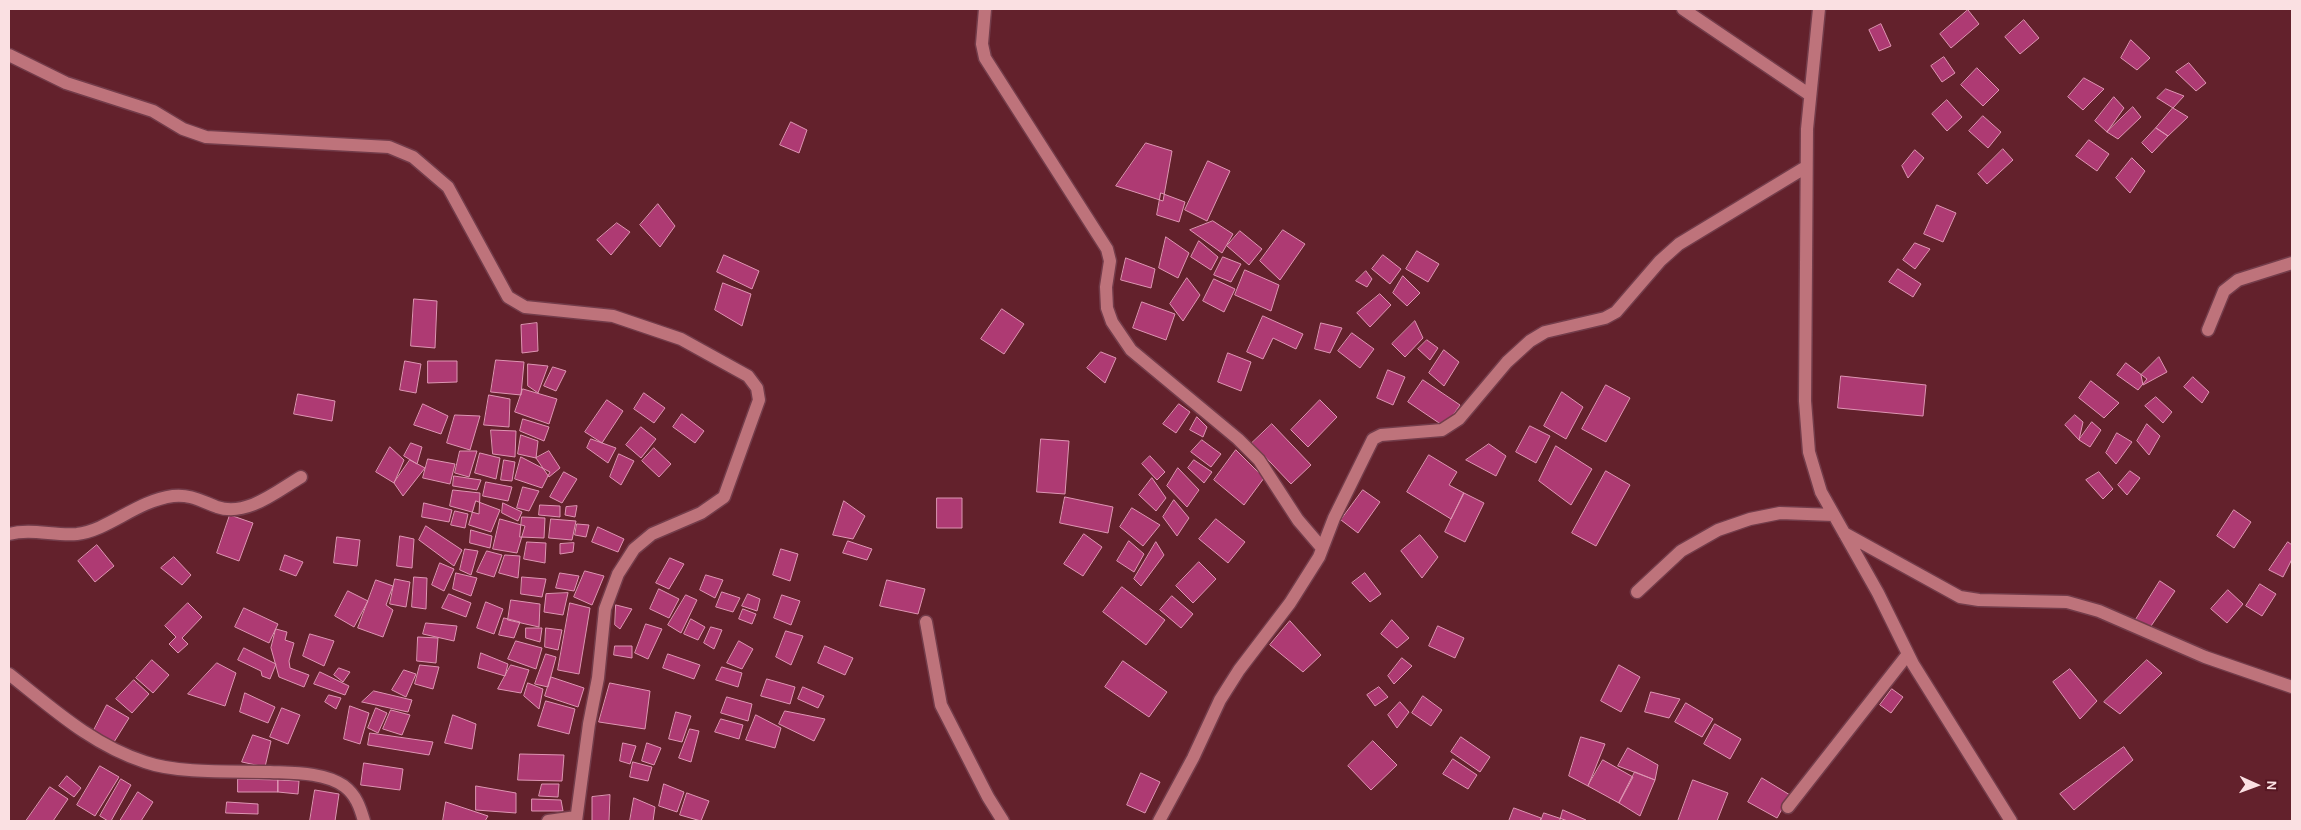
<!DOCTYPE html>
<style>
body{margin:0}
#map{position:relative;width:2301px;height:830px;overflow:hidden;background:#63212c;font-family:Karla,sans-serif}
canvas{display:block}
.frame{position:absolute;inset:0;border:10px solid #fae0e2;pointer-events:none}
.north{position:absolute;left:2231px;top:760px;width:50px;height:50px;-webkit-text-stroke:4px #561622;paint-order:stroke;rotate:92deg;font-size:14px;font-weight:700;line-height:20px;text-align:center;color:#fae0e2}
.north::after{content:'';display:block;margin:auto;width:18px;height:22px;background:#fae0e2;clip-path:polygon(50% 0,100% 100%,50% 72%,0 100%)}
</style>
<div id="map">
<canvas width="2301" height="830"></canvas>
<div class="frame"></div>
<div class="north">N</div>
</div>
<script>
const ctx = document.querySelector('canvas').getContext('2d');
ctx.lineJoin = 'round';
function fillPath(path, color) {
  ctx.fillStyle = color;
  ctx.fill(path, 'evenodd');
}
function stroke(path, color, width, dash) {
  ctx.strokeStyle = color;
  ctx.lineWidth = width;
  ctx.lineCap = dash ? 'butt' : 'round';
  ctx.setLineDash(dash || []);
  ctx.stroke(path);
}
const building = new Path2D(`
 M1968 10 1979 24 1951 48 1940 34Z
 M2024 20 2039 38 2020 54 2005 37Z
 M1881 24 1891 46 1879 51 1869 30Z
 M2131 40 2150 58 2137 70 2121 58Z
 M1944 57 1955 73 1942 82 1931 66Z
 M2189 63 2206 83 2196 91 2176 72Z
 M1977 68 1999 90 1983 106 1961 85Z
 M2084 78 2104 89 2083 110 2068 97Z
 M2166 89 2184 96 2173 108 2157 98Z
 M2114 97 2124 108 2107 132 2095 121Z
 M1947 100 1962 117 1947 131 1932 114Z
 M2133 107 2141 117 2118 139 2107 132Z
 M2173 108 2188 117 2168 136 2156 128Z
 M1983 116 2001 132 1988 148 1969 131Z
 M791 122 807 130 799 153 780 145Z
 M2156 128 2168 136 2152 153 2142 143Z
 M2089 140 2109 154 2097 171 2076 156Z
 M1146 143 1172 151 1163 201 1116 186Z
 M2003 149 2013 160 1987 184 1978 174Z
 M1915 150 1924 158 1908 178 1902 166Z
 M2132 158 2145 171 2130 193 2116 178Z
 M1208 161 1230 171 1207 221 1185 210Z
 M1161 193 1185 202 1179 222 1157 215Z
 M658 204 675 226 660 247 640 225Z
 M1937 205 1956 213 1943 242 1924 234Z
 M1213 221 1233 234 1222 253 1190 230Z
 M617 223 630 232 611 255 597 240Z
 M1283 230 1305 244 1280 280 1260 261Z
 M1240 231 1262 249 1249 265 1227 246Z
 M1166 237 1189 253 1178 278 1159 268Z
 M1199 241 1218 257 1211 270 1191 257Z
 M1915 243 1930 249 1915 269 1903 260Z
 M1417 251 1439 264 1428 282 1406 269Z
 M724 255 759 271 752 289 717 272Z
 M1383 255 1401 269 1390 284 1372 269Z
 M1223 257 1241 264 1231 282 1214 275Z
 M1126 258 1155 269 1151 288 1121 280Z
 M1898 269 1921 284 1913 297 1889 282Z
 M1245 270 1279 285 1271 311 1235 295Z
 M1366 271 1372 279 1367 287 1356 281Z
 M1403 276 1420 293 1407 306 1393 293Z
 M1187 278 1200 295 1183 321 1170 304Z
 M1214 279 1235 289 1224 312 1203 301Z
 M723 283 751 294 742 326 715 310Z
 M1380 294 1391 305 1370 327 1357 313Z
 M414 299 437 301 435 348 411 346Z
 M1142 302 1175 314 1166 340 1133 328Z
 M1002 309 1024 324 1004 354 981 339Z
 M1263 316 1303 334 1296 349 1273 338 1263 359 1247 352Z
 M1415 321 1423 338 1405 357 1392 344Z
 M537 323 538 351 522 353 521 325Z
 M1321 323 1342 328 1330 353 1315 349Z
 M1352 333 1374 349 1360 368 1338 351Z
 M1427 340 1438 348 1430 360 1418 349Z
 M1444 350 1459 362 1444 386 1429 373Z
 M1101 352 1116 358 1105 383 1087 368Z
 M1228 353 1251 362 1241 391 1218 382Z
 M2159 357 2167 372 2143 385 2141 375Z
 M496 360 524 362 521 395 491 392Z
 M405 361 421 364 416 393 400 390Z
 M428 361H457V382L428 383Z
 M2126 363 2147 379 2138 390 2117 375Z
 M528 364 548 366 538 393 528 386Z
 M553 367 566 371 556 391 544 386Z
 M1388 370 1405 377 1393 405 1377 398Z
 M1841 376 1926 385 1923 416 1838 408Z
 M2193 377 2209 392 2202 403 2184 387Z
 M1423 380 1460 405 1445 427 1408 402Z
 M2091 381 2119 403 2104 418 2079 398Z
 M1606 385 1630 398 1606 442 1582 429Z
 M523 389 557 399 549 424 515 412Z
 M1562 392 1583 407 1566 439 1544 426Z
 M644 393 665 408 654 423 634 409Z
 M298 394 335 401 332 421 294 414Z
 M489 395 510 399 509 427 484 425Z
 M2156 397 2172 412 2163 423 2145 406Z
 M607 400 623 411 602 443 585 432Z
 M1320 400 1337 417 1308 447 1291 430Z
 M423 404 448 416 441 434 414 425Z
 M1179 404 1190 412 1176 433 1163 424Z
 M682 414 704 431 695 443 673 427Z
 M455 415 480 416 470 450 447 443Z
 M2075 415 2083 422 2079 440 2065 425Z
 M1197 417 1207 427 1203 437 1190 430Z
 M523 419 549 427 544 441 520 431Z
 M2092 422 2101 430 2090 447 2079 440Z
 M1272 424 1311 465 1291 484 1252 443Z
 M2147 424 2160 436 2149 455 2137 441Z
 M1530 426 1550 436 1536 463 1516 452Z
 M641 427 656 439 641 458 626 445Z
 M491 430 516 431 515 457 493 454Z
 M2117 433 2132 442 2116 464 2106 453Z
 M521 435 538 441 536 458 518 454Z
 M591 439 616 448 608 463 587 448Z
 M1041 439 1069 441 1065 494 1037 492Z
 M1202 440 1221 454 1211 467 1191 452Z
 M411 443 422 447 417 464 404 456Z
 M1489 444 1506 456 1496 476 1466 460Z
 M1556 446 1592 469 1571 505 1539 481Z
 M390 447 404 460 394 483 376 472Z
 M654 448 671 464 659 477 642 461Z
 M1236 450 1264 478 1244 505 1214 480Z
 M460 451H477L469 477 455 473Z
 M549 451 560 468 549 477 536 458Z
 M480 453 500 458 496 479 475 473Z
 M619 454 634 461 621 485 610 477Z
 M1429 455 1457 472 1449 485 1464 493 1451 519 1407 492Z
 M1150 456 1165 472 1157 480 1142 464Z
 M521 457 550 472 542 488 515 479Z
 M428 459 455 464 450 484 423 478Z
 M410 460 425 468 403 496 394 483Z
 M504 460 515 462 512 481 501 480Z
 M1194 460 1212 472 1204 483 1188 468Z
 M1178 468 1199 490 1187 507 1167 486Z
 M1606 471 1630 485 1596 546 1572 533Z
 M2130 471 2140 478 2127 495 2118 485Z
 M564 472 577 479 562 503 550 497Z
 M2099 472 2113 489 2103 499 2086 480Z
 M454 476 481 480 477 490 453 486Z
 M1152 478 1166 498 1156 511 1139 495Z
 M486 482 512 487 508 501 483 496Z
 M523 487 539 491 529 511 517 508Z
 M453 490 480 493 479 514 450 506Z
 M1363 490 1380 502 1358 533 1341 520Z
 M1464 493 1484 503 1465 542 1445 532Z
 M1065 497 1113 507 1108 533 1060 523Z
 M937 498H962V528H937Z
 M1174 500 1189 518 1177 536 1163 517Z
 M476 501 500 510 491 532 469 525Z
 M844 501 865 516 853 539 833 535Z
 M424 503 452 510 449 522 422 517Z
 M503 503 522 512 518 521 502 513Z
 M540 505 560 506V517L539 515Z
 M577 506 575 517 565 515 566 507Z
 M1132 508 1160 525 1143 546 1120 527Z
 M2234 510 2251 522 2234 548 2217 536Z
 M455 511 468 514 465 528 451 525Z
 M230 515 253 523 239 561 217 553Z
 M522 517 545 518 544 538 520 537Z
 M500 519 525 526 517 553 493 549Z
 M551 519 576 521 572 540 549 538Z
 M1216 519 1245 542 1228 563 1199 539Z
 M577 524 589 525 586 537 575 535Z
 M426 526 462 550 454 566 419 540Z
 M598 527 624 539 618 552 592 542Z
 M471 530 492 536 490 548 470 543Z
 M1084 534 1102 547 1083 576 1064 564Z
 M1420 535 1438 557 1422 578 1401 551Z
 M400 536 414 539 412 568 397 566Z
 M337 537 360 540 357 566 334 563Z
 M848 541 872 549 867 560 843 553Z
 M1129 541 1144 554 1134 572 1117 561Z
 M527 542 546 543 545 563 524 559Z
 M1156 542 1164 555 1141 586 1134 579Z
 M2288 542 2292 545V559L2283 577 2269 570Z
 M574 543 573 552 560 554V544Z
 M97 545 114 566 95 582 78 561Z
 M465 549 478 551 471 575 460 570Z
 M781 549 798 554 790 581 773 575Z
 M487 551 502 555 494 577 477 572Z
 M285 555 303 562 296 576 280 570Z
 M505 555 520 556 518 578 499 573Z
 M174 557 191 575 182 585 161 568Z
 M670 558 684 564 669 589 656 583Z
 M1199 562 1216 579 1193 603 1176 586Z
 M440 563 454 569 444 591 432 585Z
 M585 571 604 576 592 605 574 597Z
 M456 573 477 578 471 596 453 589Z
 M560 573 579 576 574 591 556 588Z
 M1365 573 1381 594 1370 602 1352 583Z
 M706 575 723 580 715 598 700 590Z
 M414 577 427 578 426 609 412 607Z
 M522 577 546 579 542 597 521 594Z
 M395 579 410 582 406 607 390 604Z
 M376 580 393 586 386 605 393 610 383 637 358 628Z
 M887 580 925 589 918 614 880 606Z
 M2160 581 2175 591 2151 626 2135 621Z
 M2260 584 2276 594 2262 616 2246 606Z
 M1122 587 1165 620 1146 645 1103 612Z
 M659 589 679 599 669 618 650 609Z
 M2228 590 2243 604 2227 623 2211 609Z
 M348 591 368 601 354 627 335 616Z
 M722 592 740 598 733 612 716 607Z
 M568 593 563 615 544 612 546 594Z
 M449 594 471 603 466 617 442 608Z
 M748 594 760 599 757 611 742 606Z
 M686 595 697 600 681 633 668 625Z
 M782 595 800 601 791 625 774 618Z
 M1172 596 1193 614 1181 628 1160 610Z
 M511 600 540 604 539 627 508 620Z
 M486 602 503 609 494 634 477 628Z
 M188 603 202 617 182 638 188 644 178 653 169 644 176 637 165 626Z
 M570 603 590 608 579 674 558 670Z
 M616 605 632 609 620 629 615 625Z
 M244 608 278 624 269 643 235 627Z
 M743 609 756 614 752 624 739 619Z
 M504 618 520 622 514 638 499 635Z
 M691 619 705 627 698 640 684 634Z
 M1392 620 1409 638 1397 648 1381 634Z
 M1290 621 1321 655 1303 672 1270 645Z
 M426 623 457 626 454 641 423 634Z
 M646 624 662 629 648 659 635 653Z
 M1438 626 1464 638 1455 658 1429 646Z
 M711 627 722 630 714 649 704 643Z
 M526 628H542L540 642 526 638Z
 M546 628 562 630 558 650 545 647Z
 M276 629 287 632 285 640 294 643 289 661 290 668 309 675 304 687 279 677 271 648Z
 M786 631 803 636 791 665 776 657Z
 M310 634 334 641 324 666 303 656Z
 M418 637 438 638 436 663 417 661Z
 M516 641 542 648 536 669 508 659Z
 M739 641 753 649 742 669 727 663Z
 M615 646H632V658L614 655Z
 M825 646 853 658 845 675 818 663Z
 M244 648 276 664 270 679 262 676 261 671 238 660Z
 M481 653 508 664 505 676 478 668Z
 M546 654 556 657 548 687 535 684Z
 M668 654 700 665 694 679 663 668Z
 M1402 658 1412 666 1394 684 1388 676Z
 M152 660 169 675 153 693 136 678Z
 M2147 660 2162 673 2120 714 2104 702Z
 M1123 661 1167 692 1149 717 1105 687Z
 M217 663 236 673 225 706 188 694Z
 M420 665 439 667 433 689 415 684Z
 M511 665 529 670 521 693 498 689Z
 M1619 665 1640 677 1621 712 1601 701Z
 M722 667 742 673 738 687 716 680Z
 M339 668 350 672 343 682 334 675Z
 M2070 669 2097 701 2080 719 2053 682Z
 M404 670 416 674 406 697 392 690Z
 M320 672 349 686 345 695 314 684Z
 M551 677 584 688 578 707 545 696Z
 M767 679 795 687 790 704 761 696Z
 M134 680 149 694 132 713 116 699Z
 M528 683 543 689 539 709 524 696Z
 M610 683 650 691 645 729 599 722Z
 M803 687 824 696 818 708 798 699Z
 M1379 687 1388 697 1375 706 1367 695Z
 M1892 689 1903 697 1891 713 1880 705Z
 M374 691 412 700 408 712 362 702Z
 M1651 692 1680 699 1669 718 1645 712Z
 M245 693 275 707 268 723 240 712Z
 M329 695 341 698 336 709 325 702Z
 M1423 696 1442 710 1431 726 1412 713Z
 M727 697 752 704 748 721 721 713Z
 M546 701 575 709 569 734 538 726Z
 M1400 702 1409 712 1397 728 1388 715Z
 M1686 703 1713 719 1702 737 1675 722Z
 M107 705 129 718 114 742 93 732Z
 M350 706 369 713 360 744 344 739Z
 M282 708 300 715 288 744 270 737Z
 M376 708 387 713 378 733 368 728Z
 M391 710 410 715 402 735 383 729Z
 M785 711 825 719 814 741 779 724Z
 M676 712 691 716 682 742 669 739Z
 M453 715 476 724 472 749 445 743Z
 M756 715 781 728 775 748 746 740Z
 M721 719 743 725 739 739 715 732Z
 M1715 724 1741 739 1730 759 1704 744Z
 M690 729 699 731 691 762 679 758Z
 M370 733 433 742 429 755 368 745Z
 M253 735 271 741 265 767 242 762Z
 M1461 737 1490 757 1480 772 1451 752Z
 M1581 737 1605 744 1588 786 1569 776Z
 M1373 741 1397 765 1371 790 1348 766Z
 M623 743 636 746 630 764 620 761Z
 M647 743 661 748 654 765 642 761Z
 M2124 747 2133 760 2074 810 2060 794Z
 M1628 748 1658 765 1655 780 1618 766Z
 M520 754 564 755 562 781 518 780Z
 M1453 759 1477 775 1468 789 1443 774Z
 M1603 760 1633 777 1619 803 1588 786Z
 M633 762 652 767 648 781 630 777Z
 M364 763 403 769 400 790 361 785Z
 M100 766 119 777 95 816 77 805Z
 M1635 772 1655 780 1640 816 1619 803Z
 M1141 773 1160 782 1145 813 1127 805Z
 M67 776 81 788 74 797 59 786Z
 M1762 778 1790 795 1777 818 1748 802Z
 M121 779 131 785 111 821H108L100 816Z
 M238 779 278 780V792H238Z
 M278 780 299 781 298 794 278 792Z
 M1693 780 1728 793 1717 821H1678Z
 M542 784H559L558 797 539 796Z
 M664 784 684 792 677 812 659 806Z
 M476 786 516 793V813L476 810Z
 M50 787 68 799 53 821H26Z
 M315 790 339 794 335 821H310Z
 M138 792 153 802 141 821H120Z
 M687 793 709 801 701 821 680 815Z
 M610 795 609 821H592V797Z
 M634 798 655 807 653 821H630Z
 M532 799 561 800 563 811H532Z
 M227 802 258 804V814L226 813Z
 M446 802 488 816 485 821H443Z
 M1514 808 1541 818 1540 821H1509Z
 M1563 810 1586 820 1585 821H1560Z
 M1544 813 1568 821H1541Z`);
fillPath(building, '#ae3a73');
stroke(building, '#de95b3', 1);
const minor = new Path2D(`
 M985 9 982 44 985 58 1107 249 1110 261 1106 287 1107 308 1112 322 1131 350 1238 439 1259 460 1298 520 1322 548
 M1683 9 1810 95
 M1819 9 1807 129 1805 401 1809 452 1821 492 1878 593 1913 664 2011 821
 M9 55 66 83 153 111 183 129 206 137 389 147 413 157 448 187 508 297 525 307 613 316 681 339 748 376 757 388 759 400 724 497 701 513 652 534 634 549 618 574 605 609 598 678 589 724 576 821
 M2208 330 2224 291 2238 280 2292 263
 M1844 533 1960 597 1979 600 2067 602 2099 611 2205 657 2292 687
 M9 534C31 528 54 536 77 534 109 530 136 501 173 496 190 494 201 501 217 507 247 517 277 491 301 477
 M1637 592 1681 551 1718 530 1750 519 1780 513 1834 515
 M926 622 941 705 988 797 1003 821
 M9 674C52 708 92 745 145 762 179 774 234 771 270 772 293 773 324 772 344 786 356 795 360 807 364 821
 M1788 807 1908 654
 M548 821 576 817
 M1159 821 1193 758 1220 700 1239 670 1290 603 1319 557 1334 518 1373 439 1381 435 1442 430 1459 419 1507 362 1530 341 1545 332 1605 318 1616 312 1660 261 1679 244 1806 167`);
stroke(minor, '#733c4a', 15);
stroke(minor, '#be737b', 12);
</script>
